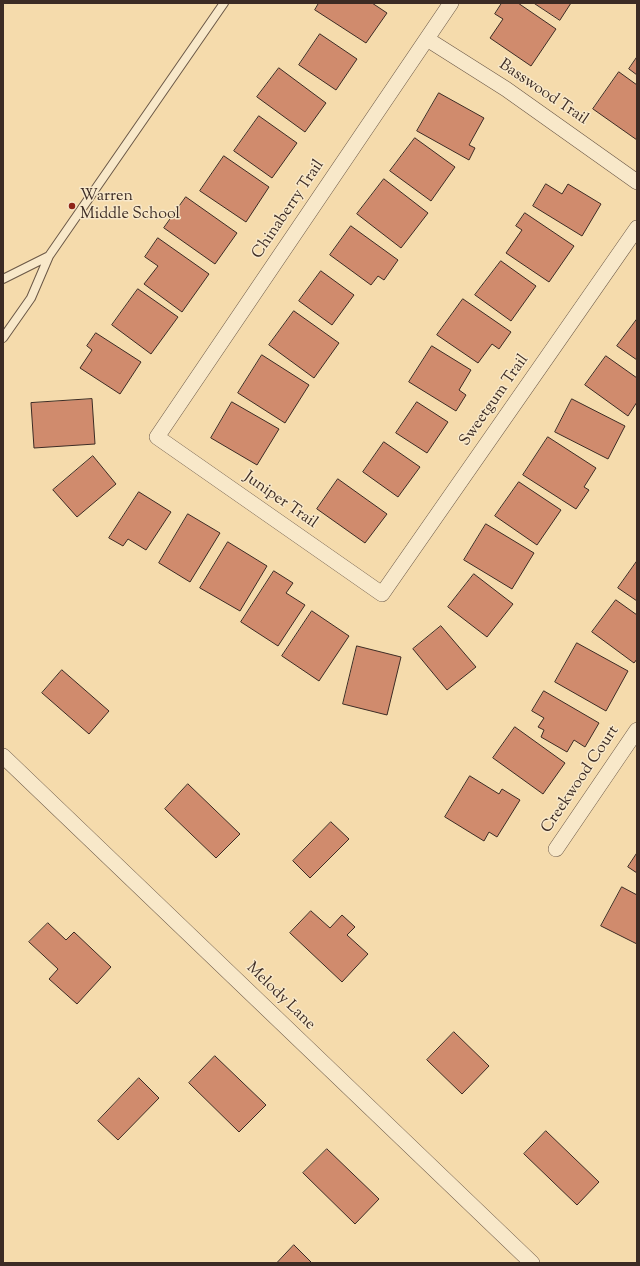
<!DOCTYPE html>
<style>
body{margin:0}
#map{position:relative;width:640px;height:1266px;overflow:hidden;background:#f5dbac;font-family:"Sorts Mill Goudy",serif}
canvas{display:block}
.frame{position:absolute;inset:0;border:4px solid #3c2b24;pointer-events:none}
</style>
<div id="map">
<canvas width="640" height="1266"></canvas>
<div class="frame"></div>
</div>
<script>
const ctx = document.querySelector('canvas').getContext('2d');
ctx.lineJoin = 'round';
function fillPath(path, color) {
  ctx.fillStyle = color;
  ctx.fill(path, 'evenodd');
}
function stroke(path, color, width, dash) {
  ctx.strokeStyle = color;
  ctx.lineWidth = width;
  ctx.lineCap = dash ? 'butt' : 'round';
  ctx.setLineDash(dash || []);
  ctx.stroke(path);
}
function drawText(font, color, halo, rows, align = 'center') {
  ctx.font = font + ' "Sorts Mill Goudy",serif';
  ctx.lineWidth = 3;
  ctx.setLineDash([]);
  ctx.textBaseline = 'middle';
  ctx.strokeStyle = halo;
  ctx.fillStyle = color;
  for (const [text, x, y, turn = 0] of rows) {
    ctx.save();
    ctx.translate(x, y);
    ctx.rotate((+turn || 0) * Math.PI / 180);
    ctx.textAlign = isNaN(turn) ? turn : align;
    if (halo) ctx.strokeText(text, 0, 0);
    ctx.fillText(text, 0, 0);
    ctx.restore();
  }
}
const building = new Path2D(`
 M319 3H372L387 13 366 43 315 10Z
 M502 3H518L556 29 531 66 490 38 503 19 495 14Z
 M534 3H571L560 20Z
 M320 34 357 59 336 90 299 65Z
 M637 57V75L629 69Z
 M279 68 326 103 305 132 257 97Z
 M619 72 637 85V140L593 109Z
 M439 93 484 118 469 145 475 148 469 160 417 131Z
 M259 116 297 143 272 178 234 151Z
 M415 138 455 167 431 201 390 171Z
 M224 156 269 187 246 222 200 191Z
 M384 179 428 213 401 248 357 214Z
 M546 184 562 194 568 184 601 204 582 236 533 206Z
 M186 197 237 233 215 264 164 228Z
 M525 213 574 246 549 282 506 253 522 230 516 226Z
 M351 226 398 260 384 280 378 276 371 285 330 255Z
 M158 238 209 274 182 312 144 284 158 266 145 257Z
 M501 261 536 286 511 321 475 295Z
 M321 271 354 295 332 325 299 301Z
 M138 289 178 317 151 354 112 325Z
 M463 299 511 332 499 349 492 344 478 363 437 335Z
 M294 311 339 343 314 378 269 345Z
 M637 319V360L617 346Z
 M96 333 141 362 120 394 80 368 92 350 87 346Z
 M432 346 471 370 459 390 466 395 456 411 409 382Z
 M262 355 309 385 285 423 238 393Z
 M606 356 637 378V402L628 416 585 385Z
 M92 399 95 444 34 448 31 403Z
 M572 399 625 426 608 459 555 432Z
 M232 402 279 429 257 465 211 438Z
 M417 402 448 422 427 453 396 433Z
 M548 437 596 468 584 487 589 490 576 509 523 475Z
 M384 442 420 467 398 497 363 472Z
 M93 456 116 484 77 517 53 490Z
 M338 479 387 514 365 543 317 509Z
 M519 482 561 510 537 545 495 516Z
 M139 492 171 512 146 550 128 539 123 546 109 538Z
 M188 514 220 533 190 582 159 563Z
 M486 524 534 553 512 589 464 560Z
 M228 542 267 566 240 611 200 588Z
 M637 561V601L618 588Z
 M274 571 293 583 286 593 305 605 278 646 241 622Z
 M474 574 513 604 487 637 448 607Z
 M616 600 637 615V659L634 663 592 632Z
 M312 611 349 636 319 681 282 656Z
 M441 626 476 667 447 690 413 649Z
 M577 643 628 671 606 711 555 682Z
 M357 646 401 657 387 715 343 704Z
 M62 670 109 711 89 734 42 693Z
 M544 691 599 723 585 747 574 740 567 752 541 737 544 730 538 727 544 718 532 711Z
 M515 727 565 763 543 794 493 758Z
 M470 776 499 794 502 789 520 800 497 837 489 832 484 841 445 817Z
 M188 784 240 834 216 858 165 809Z
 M331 822 349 839 310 878 293 861Z
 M637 853V873L628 867Z
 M622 887 637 895V944L601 926Z
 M311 911 330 928 342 915 355 927 347 935 368 954 342 982 290 933Z
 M48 923 66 940 74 932 111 967 77 1004 49 979 58 969 29 942Z
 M454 1032 489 1066 462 1094 427 1060Z
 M215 1056 266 1105 239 1132 189 1083Z
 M139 1078 159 1098 118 1140 98 1121Z
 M546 1131 599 1182 577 1205 524 1154Z
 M327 1149 379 1199 355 1224 303 1173Z
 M294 1245 312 1263H277Z`);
fillPath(building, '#d08b6d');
stroke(building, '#3c2b24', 1);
const service = new Path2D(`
 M3 279 49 256 224 3
 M3 338 31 298 49 256`);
const minor = new Path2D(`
 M451 3 157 437 382 594 637 228
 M427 39 506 89 637 182
 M3 756 532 1263
 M556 849 637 730`);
stroke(service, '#6a5746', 10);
stroke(minor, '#6a5746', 16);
stroke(service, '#f8e8c9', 8);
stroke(minor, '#f8e8c9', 15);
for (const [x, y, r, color] of [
 [72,206,4,"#8f2418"]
]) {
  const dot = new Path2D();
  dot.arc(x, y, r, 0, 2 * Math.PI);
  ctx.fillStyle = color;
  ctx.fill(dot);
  stroke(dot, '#f8e8c9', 1.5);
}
drawText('16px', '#3c2b24', '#f8e8c9', [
 ["Basswood Trail",543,93,34],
 ["Chinaberry Trail",289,210,-56],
 ["Sweetgum Trail",495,401,-55],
 ["Juniper Trail",280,501,35],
 ["Creekwood Court",581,780,-56],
 ["Melody Lane",280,997,44]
]);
drawText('16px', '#3c2b24', '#f8e8c9', [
 ["Warren",80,197],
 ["Middle School",80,215]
], 'left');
</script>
